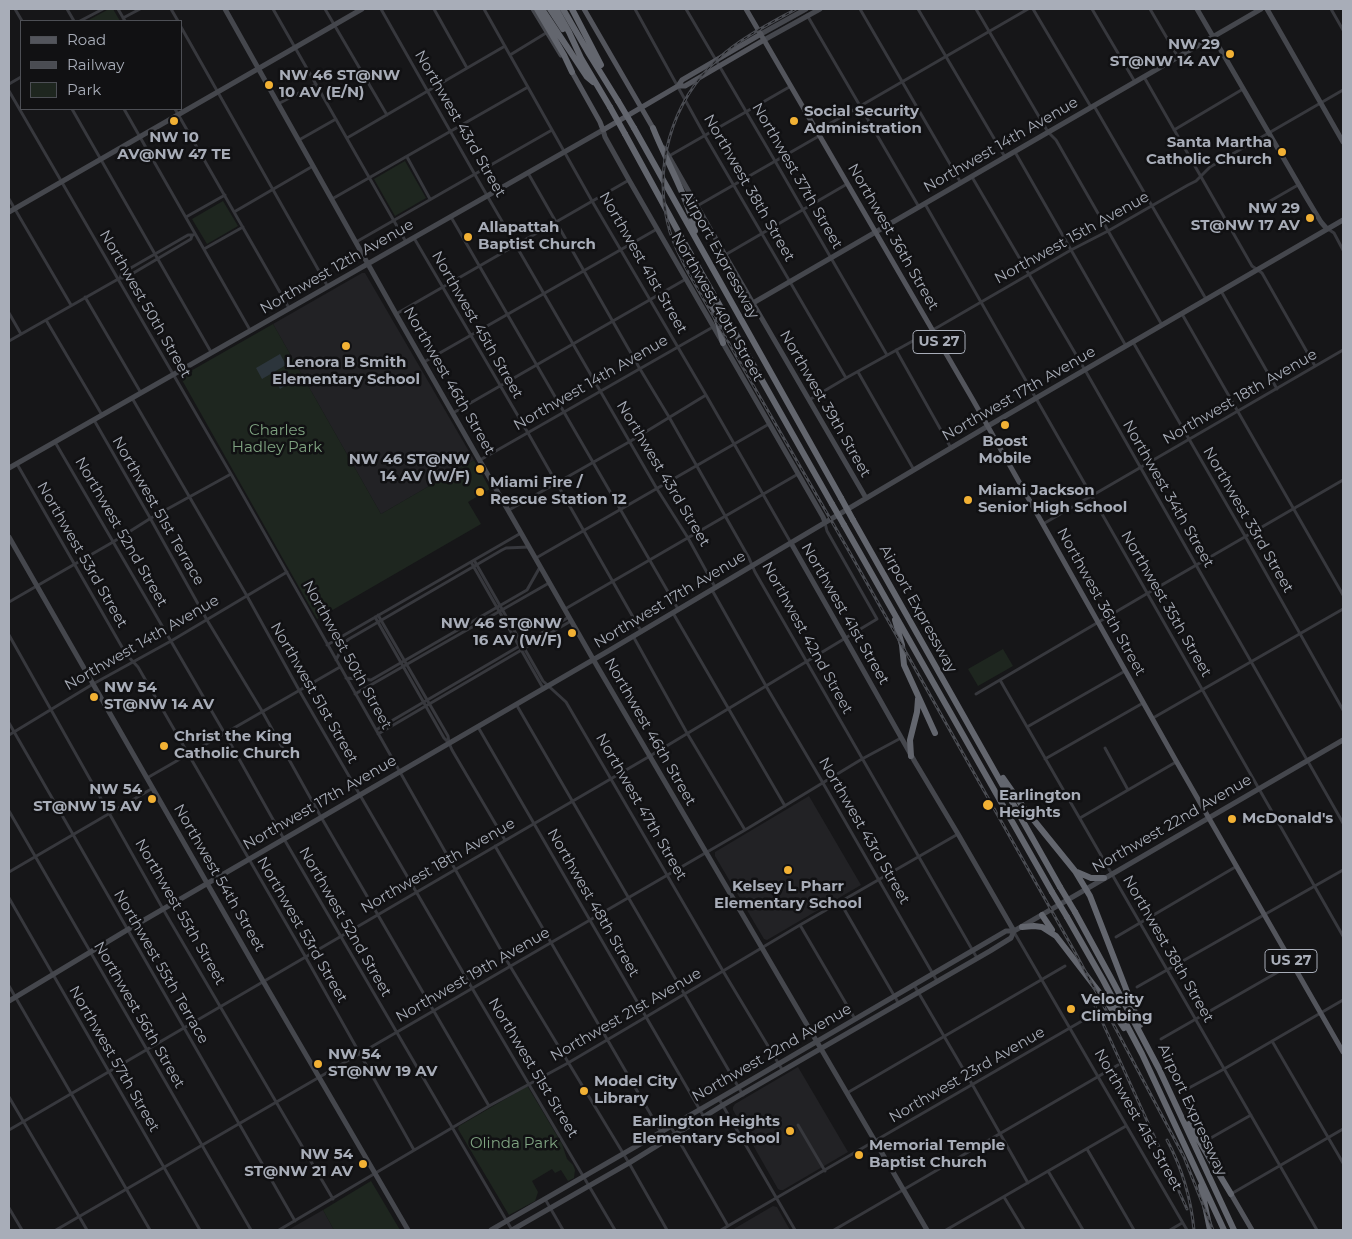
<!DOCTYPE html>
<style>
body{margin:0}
#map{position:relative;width:1352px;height:1239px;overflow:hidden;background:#161618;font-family:Montserrat,sans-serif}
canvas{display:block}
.frame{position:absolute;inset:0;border:10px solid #a8adb8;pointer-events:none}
.legend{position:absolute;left:20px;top:20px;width:162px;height:90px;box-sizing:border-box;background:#111113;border:1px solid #4d4f55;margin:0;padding:6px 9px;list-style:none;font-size:15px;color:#a8adb8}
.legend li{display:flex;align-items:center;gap:10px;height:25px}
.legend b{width:25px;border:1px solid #4d4f55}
</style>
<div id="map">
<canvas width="1352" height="1239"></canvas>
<div class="frame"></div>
<ul class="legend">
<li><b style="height:6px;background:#53555c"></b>Road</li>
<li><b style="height:6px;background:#4a4c52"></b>Railway</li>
<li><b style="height:14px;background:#1e261f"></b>Park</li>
</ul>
</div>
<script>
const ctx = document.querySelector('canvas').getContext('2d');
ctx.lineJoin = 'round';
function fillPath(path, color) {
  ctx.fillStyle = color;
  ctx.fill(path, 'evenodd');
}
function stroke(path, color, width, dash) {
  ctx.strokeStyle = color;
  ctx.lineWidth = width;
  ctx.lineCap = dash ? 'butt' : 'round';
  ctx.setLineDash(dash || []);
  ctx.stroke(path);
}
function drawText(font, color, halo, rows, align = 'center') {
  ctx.font = font + ' Montserrat,sans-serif';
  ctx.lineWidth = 5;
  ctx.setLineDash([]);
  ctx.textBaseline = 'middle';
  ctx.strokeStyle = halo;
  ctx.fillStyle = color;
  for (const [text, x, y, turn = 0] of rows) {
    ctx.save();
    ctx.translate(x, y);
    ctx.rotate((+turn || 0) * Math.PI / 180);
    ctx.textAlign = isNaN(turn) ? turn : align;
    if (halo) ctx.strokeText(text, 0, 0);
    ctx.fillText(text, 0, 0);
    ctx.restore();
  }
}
fillPath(new Path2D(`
 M362 273H365L474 460 381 514 273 324Z
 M809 796 861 885 767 940 764 939 715 856V852Z
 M798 1067 848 1152 783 1190H780L778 1189 733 1110V1107L735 1104Z
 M773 1206 777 1207 790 1230H732Z
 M323 1210 334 1230H288Z`), '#222225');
fillPath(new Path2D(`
 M109 9H113L120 21H87Z
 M405 161 426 198 395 216 374 179Z
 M223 201 238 226 207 244 192 219Z
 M273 324 381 514 474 460 490 489 468 502 481 524 317 619 182 380V376Z
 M1003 649 1013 666 978 686 968 669Z
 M526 1087H528L562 1144 567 1159 573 1165 575 1170 574 1178 568 1181 561 1170 555 1173 552 1169 532 1181 538 1192 535 1201 509 1215 458 1129 459 1126Z
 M371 1181 400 1230H334L323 1210Z`), '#1e261f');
fillPath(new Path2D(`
 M280 354 286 365 262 379 256 368Z
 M290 374 294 380 280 389 276 382Z`), '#2c353c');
stroke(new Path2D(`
 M15 9 22 21
 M67 9 74 21
 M118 9 125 21
 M171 9 178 21
 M273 9 406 242
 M325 9 387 115
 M381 9 474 173 657 489 688 538 715 587
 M434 9 467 68
 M484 9 592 201 706 395 791 543
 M635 9 705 136 846 378
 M686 9 775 161 887 355
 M860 9 961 183
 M918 9 1005 157
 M976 9 1048 132 1056 140 1162 325
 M1033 9 1091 107
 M1092 9 1135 82
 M1150 9 1178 57
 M1331 9 1343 30
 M807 15 919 207
 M123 18 140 9
 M80 21 103 9
 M181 27 328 287
 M510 55 546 33
 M1144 77 1252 266 1262 273 1315 366
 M9 84 21 77
 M9 91 231 474 510 966 629 1163 667 1230
 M278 104 316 84
 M1094 106 1206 299
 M72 109 211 352
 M124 109 250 330
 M175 109 289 308
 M1174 130 1243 89
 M817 131 1028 9
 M347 138 505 46
 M299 140 336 119
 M1015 152 1126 346
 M669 156 791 86
 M407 157 430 199
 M528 173 640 369 669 417 749 558 755 572 977 958
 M972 177 1085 370 1343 823
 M9 199 71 305
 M332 199 528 87
 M925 204C1066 447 1202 693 1343 936
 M697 206 819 136
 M1258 208 1298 185
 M234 212 313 166
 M186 217 225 195
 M451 217 678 609
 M1328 229 1334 233 1343 250
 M414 238 528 433 641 631
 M356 242 552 130
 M204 249 243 227
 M725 255 847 184
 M120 278 122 273 188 235H193
 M1221 291 1277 389
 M85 297 141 393
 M9 313 21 334
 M396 314 629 180
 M1182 314 1343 595
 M46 320 102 415
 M9 341 120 278H125L191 239 192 235
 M1133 342 1245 536 1343 710
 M896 350 951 448
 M424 362 657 229
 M858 372 914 470
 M132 398 247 596 299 690 472 988 615 1230
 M809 400 846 378 938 327 1071 250 1108 231 1188 185 1196 181 1210 167 1343 90
 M453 413 686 279
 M94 420 149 516 207 620 262 711 321 817 489 1106
 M55 442 225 734 284 839 512 1230
 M480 460 713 327
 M17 464 126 654 138 667 305 956 414 1150
 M509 510 629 442 706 395
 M1043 524 1343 350
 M536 558 769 424
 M474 560 543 681 566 702 723 971 783 1071
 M471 562 543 688
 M712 590 766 686 823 783 937 981
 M9 602 113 542 151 518 231 474
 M565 609 798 474
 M673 613 785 806
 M378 615 448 736 449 743 452 750 505 840
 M375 617 444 738 449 743
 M9 635 163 909 333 1199
 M633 636 687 733 745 830
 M327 645 521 533
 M336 660 345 642 349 639 502 550 506 548 529 547
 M346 678 371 680 527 590 540 567
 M1000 680 1317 1230
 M355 694 549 583
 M976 694 1148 593 1343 480
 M516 704 743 1095
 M1153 718 1343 609
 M9 723 295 1221
 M478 727 704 1117
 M1027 727 1125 671
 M376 730 569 617
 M378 734 571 621
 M9 735 93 684 171 641 287 572
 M1105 748 1128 790
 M1045 759 1143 703
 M147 778 340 667
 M9 811 251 1230
 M1080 818 1176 762
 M495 846 665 1139
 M9 872 153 788
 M9 898 200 1230
 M840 902 899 1004
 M800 925 855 1019
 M1014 932 1187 1230
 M1116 937 1237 866
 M914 985 972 1084 1028 1183
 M9 986 150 1230
 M1137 987 1343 870
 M1161 1039 1292 964
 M1272 1041 1343 1163
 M1187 1089 1224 1069 1343 1000
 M847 1093 1065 966
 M9 1097 87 1230
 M719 1099 795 1230
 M798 1125 825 1171
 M671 1127 728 1226
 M9 1130 650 756 877 619 827 531 825 523
 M1209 1139 1251 1115
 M1087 1149 1134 1230
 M1048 1171 1083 1230
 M1231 1194 1343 1129
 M1004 1197 1024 1230
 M545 1199 563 1230
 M9 1208 22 1230
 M56 1230 745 830 862 759 901 738
 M279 1230 489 1106 568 1063 646 1017 800 925 958 834
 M721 1230 1094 1014
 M834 1230 1118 1065
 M946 1230 1126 1126
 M1170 1230 1182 1223`), '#37383d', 3);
stroke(new Path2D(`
 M225 9 396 314 593 659 927 1230
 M533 9 561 55
 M1197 9 1306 197 1321 222 1327 229
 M1267 9 1343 142
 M761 34 806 9
 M764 40 820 9
 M664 148 725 255 866 498
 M9 212 362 9
 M753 303 1261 9
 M9 468 603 130 605 137 629 180 823 517 825 522
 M9 537 263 981 408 1230
 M791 543 845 638 915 762 958 834 1014 931
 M9 1001 127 930 610 650 988 426 1343 220
 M491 1230 739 1087 1006 931H1014L1343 740
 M512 1230 629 1163 723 1105 990 951 1011 938 1014 931`), '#45474d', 5);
stroke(new Path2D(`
 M584 9 653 128
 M746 9 973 400 1175 759 1343 1052
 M572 72 600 122 603 130 678 86 682 80 761 34
 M678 86H685L764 40
 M1231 1194 1252 1230`), '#53555c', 5);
stroke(new Path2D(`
 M537 9 564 55 572 72
 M542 9 587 77 593 82
 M550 9 563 29
 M556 9 569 32 581 58 610 107
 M563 9 589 54 618 101
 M572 9 601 65
 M634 128 841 498
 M653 128C666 161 687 195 695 231
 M625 134 685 244 832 504
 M705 285 719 326 723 343
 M853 520 1060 887
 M844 525 1052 892
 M895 620 902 645 904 665 935 733
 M911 756 910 740 917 712 918 699
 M1003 778 1024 808 1075 871 1090 896 1140 1025
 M1077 872 1091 878H1104
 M1075 912 1111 978 1159 1069 1234 1230
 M1042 915 1052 930
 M1067 917 1103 980 1142 1054 1224 1230
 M1022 927 1034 926 1042 927 1056 936 1109 1005 1124 1028
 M1189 1124 1231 1194
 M1201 1186 1210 1230`), '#63666e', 6);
const rail = new Path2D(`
 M796 9C769 24 741 38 719 58 670 102 652 170 670 232 675 247 682 261 689 274L850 553 1076 954 1184 1157 1213 1230
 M1091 997 1187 1209
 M1167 1140C1182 1168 1191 1199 1194 1230`);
stroke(rail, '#4a4c52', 3);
stroke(rail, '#111113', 1, [4]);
stroke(new Path2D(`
 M618 101 634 128
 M610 107 625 134
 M841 498 853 520
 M832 504 844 525
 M1060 887 1075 912
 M1052 892 1067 917`), '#63666e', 6);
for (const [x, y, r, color] of [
 [1230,54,5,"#f2b134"],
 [269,85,5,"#f2b134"],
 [174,121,5,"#f2b134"],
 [794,121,5,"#f2b134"],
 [1282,152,5,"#f2b134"],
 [1310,218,5,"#f2b134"],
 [468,237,5,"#f2b134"],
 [346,346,5,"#f2b134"],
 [1005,425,5,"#f2b134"],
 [480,469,5,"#f2b134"],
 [480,492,5,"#f2b134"],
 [968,500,5,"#f2b134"],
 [572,633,5,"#f2b134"],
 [94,697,5,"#f2b134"],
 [164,746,5,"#f2b134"],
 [152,799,5,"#f2b134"],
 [988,805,6,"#f2b134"],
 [1232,819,5,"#f2b134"],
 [788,870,5,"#f2b134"],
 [1071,1009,5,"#f2b134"],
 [318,1064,5,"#f2b134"],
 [584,1091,5,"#f2b134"],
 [790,1131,5,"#f2b134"],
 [859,1155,5,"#f2b134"],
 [363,1164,5,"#f2b134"]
]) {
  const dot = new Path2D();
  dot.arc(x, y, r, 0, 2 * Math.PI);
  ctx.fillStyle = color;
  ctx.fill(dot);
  stroke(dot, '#111113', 2);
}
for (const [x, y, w] of [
 [939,342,52],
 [1291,961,52]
]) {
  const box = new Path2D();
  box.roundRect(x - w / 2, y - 11.5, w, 23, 4);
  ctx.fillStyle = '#111113';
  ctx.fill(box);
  stroke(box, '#a8adb8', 1);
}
drawText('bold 14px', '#a8adb8', null, [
 ["US 27",939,342],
 ["US 27",1291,961]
]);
drawText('bold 15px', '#a8adb8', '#111113', [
 ["NW 29",1220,45,"right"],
 ["ST@NW 14 AV",1220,62,"right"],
 ["NW 46 ST@NW",279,76],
 ["10 AV (E/N)",279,93],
 ["Social Security",804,112],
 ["Administration",804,129],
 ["NW 10",174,138,"center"],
 ["AV@NW 47 TE",174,155,"center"],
 ["Santa Martha",1272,143,"right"],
 ["Catholic Church",1272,160,"right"],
 ["NW 29",1300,209,"right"],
 ["ST@NW 17 AV",1300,226,"right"],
 ["Allapattah",478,228],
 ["Baptist Church",478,245],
 ["Lenora B Smith",346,363,"center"],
 ["Elementary School",346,380,"center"],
 ["Boost",1005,442,"center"],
 ["Mobile",1005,459,"center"],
 ["NW 46 ST@NW",470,460,"right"],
 ["14 AV (W/F)",470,477,"right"],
 ["Miami Fire /",490,483],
 ["Rescue Station 12",490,500],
 ["Miami Jackson",978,491],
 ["Senior High School",978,508],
 ["NW 46 ST@NW",562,624,"right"],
 ["16 AV (W/F)",562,641,"right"],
 ["NW 54",104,688],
 ["ST@NW 14 AV",104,705],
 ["Christ the King",174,737],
 ["Catholic Church",174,754],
 ["NW 54",142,790,"right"],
 ["ST@NW 15 AV",142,807,"right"],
 ["Earlington",999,796],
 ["Heights",999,813],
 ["McDonald's",1242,819],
 ["Kelsey L Pharr",788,887,"center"],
 ["Elementary School",788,904,"center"],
 ["Velocity",1081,1000],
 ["Climbing",1081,1017],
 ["NW 54",328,1055],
 ["ST@NW 19 AV",328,1072],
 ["Model City",594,1082],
 ["Library",594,1099],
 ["Earlington Heights",780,1122,"right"],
 ["Elementary School",780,1139,"right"],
 ["Memorial Temple",869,1146],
 ["Baptist Church",869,1163],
 ["NW 54",353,1155,"right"],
 ["ST@NW 21 AV",353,1172,"right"]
], 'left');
drawText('15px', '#a8adb8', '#111113', [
 ["Northwest 43rd Street",460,124,60],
 ["Northwest 14th Avenue",1001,145,-30],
 ["Northwest 37th Street",797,176,60],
 ["Northwest 38th Street",749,188,60],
 ["Northwest 36th Street",893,237,60],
 ["Northwest 15th Avenue",1072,238,-29],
 ["Airport Expressway",720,255,61],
 ["Northwest 41st Street",643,263,60],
 ["Northwest 12th Avenue",337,267,-30],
 ["Northwest 50th Street",145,304,60],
 ["Northwest 40th Street",717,307,60],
 ["Northwest 45th Street",477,325,60],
 ["Northwest 46th Street",449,381,60],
 ["Northwest 14th Avenue",591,383,-30],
 ["Northwest 17th Avenue",1019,394,-30],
 ["Northwest 18th Avenue",1240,397,-30],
 ["Northwest 39th Street",825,404,60],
 ["Northwest 43rd Street",663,474,59],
 ["Northwest 34th Street",1168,494,60],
 ["Northwest 51st Terrace",158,511,60],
 ["Northwest 33rd Street",1248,520,60],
 ["Northwest 52nd Street",121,532,60],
 ["Northwest 53rd Street",82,555,60],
 ["Northwest 17th Avenue",670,600,-31],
 ["Northwest 36th Street",1101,602,61],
 ["Northwest 35th Street",1166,604,60],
 ["Airport Expressway",918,609,61],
 ["Northwest 41st Street",845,614,60],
 ["Northwest 42nd Street",807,638,61],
 ["Northwest 14th Avenue",142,643,-30],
 ["Northwest 50th Street",347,655,61],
 ["Northwest 51st Street",314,693,60],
 ["Northwest 46th Street",650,732,60],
 ["Northwest 17th Avenue",320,803,-30],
 ["Northwest 47th Street",641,807,60],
 ["Northwest 22nd Avenue",1172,824,-30],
 ["Northwest 43rd Street",864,831,60],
 ["Northwest 18th Avenue",438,866,-30],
 ["Northwest 54th Street",219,878,60],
 ["Northwest 48th Street",593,903,60],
 ["Northwest 55th Street",180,912,60],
 ["Northwest 52nd Street",345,922,60],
 ["Northwest 53rd Street",302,930,60],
 ["Northwest 38th Street",1168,949,60],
 ["Northwest 55th Terrace",161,967,60],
 ["Northwest 19th Avenue",473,975,-30],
 ["Northwest 56th Street",139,1015,60],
 ["Northwest 21st Avenue",626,1015,-30],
 ["Northwest 22nd Avenue",772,1053,-30],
 ["Northwest 57th Street",114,1059,60],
 ["Northwest 51st Street",533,1068,59],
 ["Northwest 23rd Avenue",967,1075,-30],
 ["Airport Expressway",1192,1110,65],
 ["Northwest 41st Street",1138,1120,60]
]);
drawText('15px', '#7fa381', '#111113', [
 ["Charles",277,431],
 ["Hadley Park",277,448],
 ["Olinda Park",514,1144]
]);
</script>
